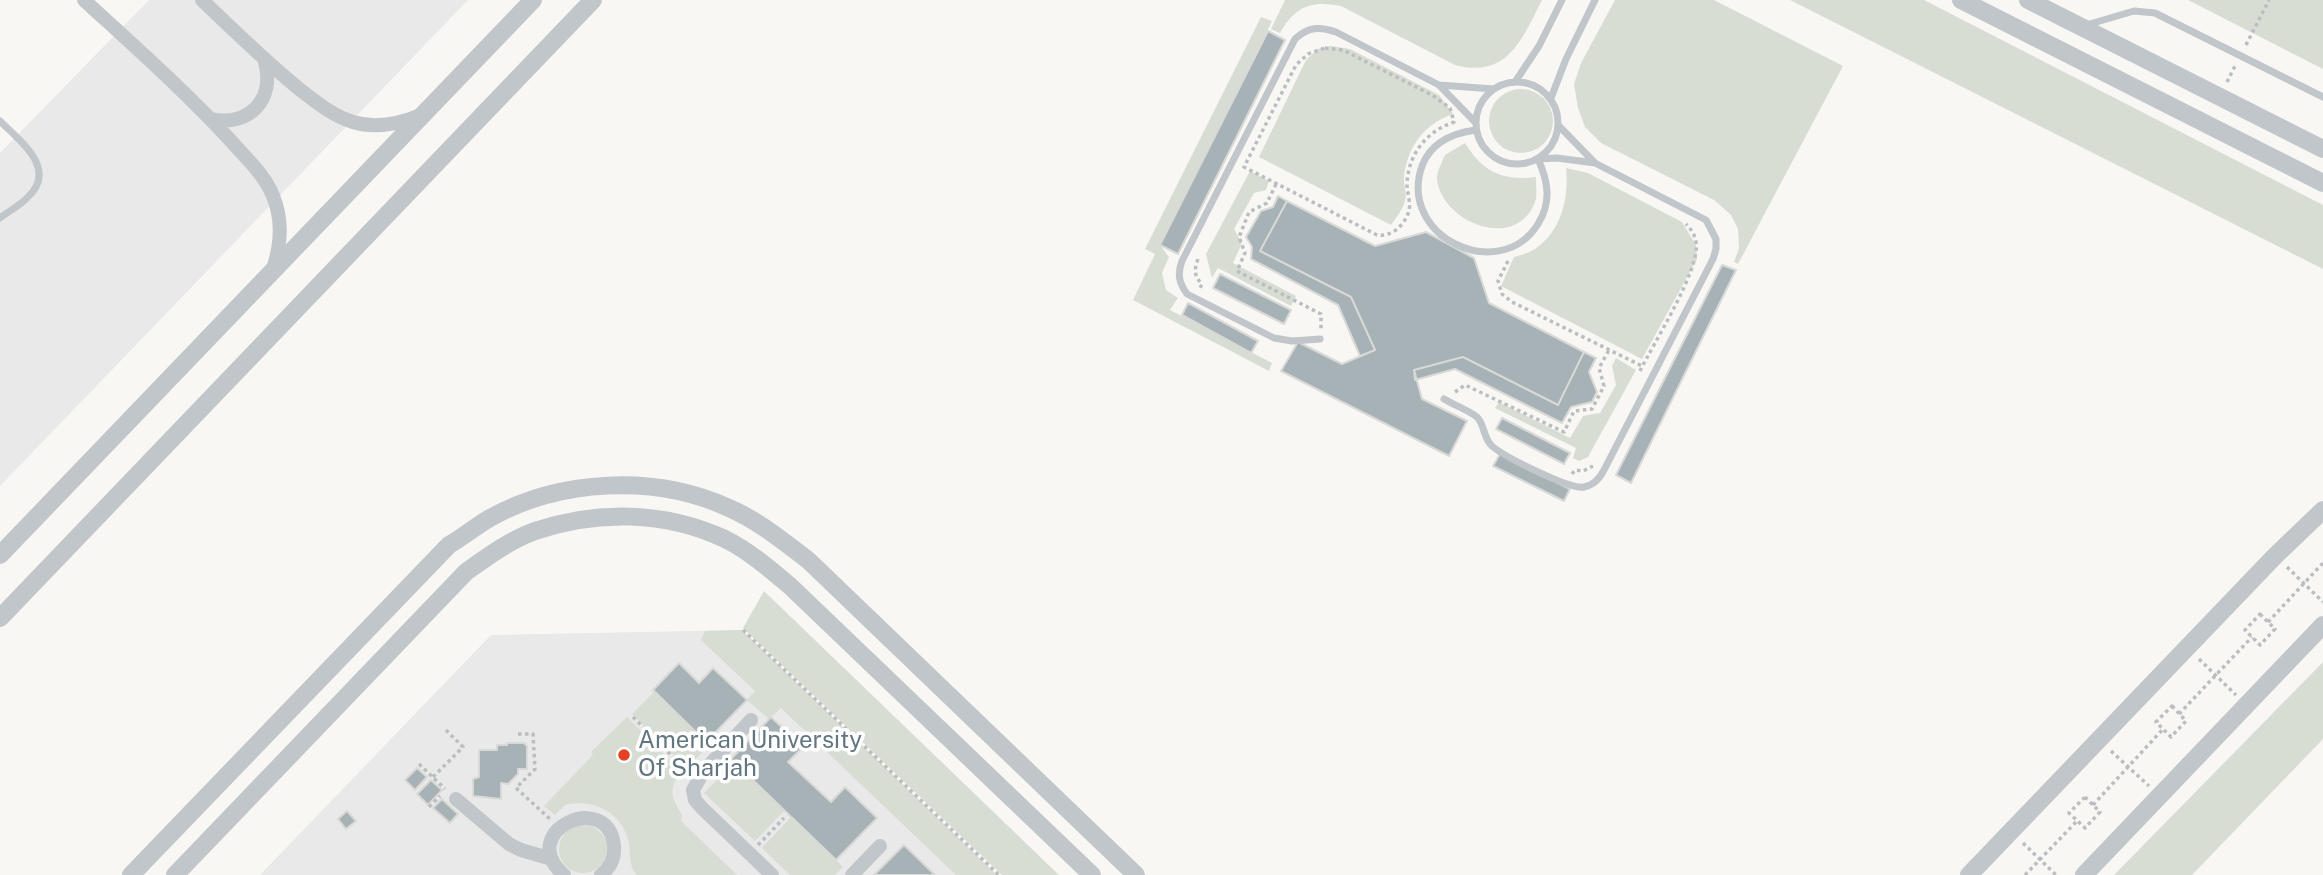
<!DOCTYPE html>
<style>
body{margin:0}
canvas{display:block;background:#f8f7f4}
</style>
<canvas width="2323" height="875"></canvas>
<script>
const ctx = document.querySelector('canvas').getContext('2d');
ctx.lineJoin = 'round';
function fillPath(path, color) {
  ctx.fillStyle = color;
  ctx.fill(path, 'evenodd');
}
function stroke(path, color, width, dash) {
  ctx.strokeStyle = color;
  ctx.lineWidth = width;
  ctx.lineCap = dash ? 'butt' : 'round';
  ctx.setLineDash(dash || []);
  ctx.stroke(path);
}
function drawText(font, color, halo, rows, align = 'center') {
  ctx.font = font + ' "Public Sans",sans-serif';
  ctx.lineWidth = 7;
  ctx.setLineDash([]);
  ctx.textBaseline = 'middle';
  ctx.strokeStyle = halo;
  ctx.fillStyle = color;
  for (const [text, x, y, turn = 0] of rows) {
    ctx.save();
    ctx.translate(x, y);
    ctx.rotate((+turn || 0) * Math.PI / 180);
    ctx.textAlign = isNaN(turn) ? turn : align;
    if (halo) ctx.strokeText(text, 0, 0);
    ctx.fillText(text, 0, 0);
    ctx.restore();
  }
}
fillPath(new Path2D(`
 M149 0H468L0 486V153Z
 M742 630 997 875H260L491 635Z`), '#e8e9e8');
fillPath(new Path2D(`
 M1285 0H1542C1522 39 1508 79 1455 65L1341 6C1310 0 1295 7 1280 33L1271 29Z
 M1615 0H1714L1843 66 1738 264 1734 262 1739 248 1738 229 1731 215 1714 200 1601 143 1585 127 1578 108 1574 84 1581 63Z
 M1790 0H1924L2323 205V269Z
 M2188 0H2323V69Z
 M1261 17 1272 21 1160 245 1169 257 1162 273 1166 290 1178 298 1170 310 1272 363 1269 371 1133 300 1155 254 1145 249Z
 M1331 46 1350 49 1439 95 1453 114C1424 124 1406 148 1404 179 1404 186 1407 195 1405 201 1403 209 1396 218 1391 225L1259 157 1306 60 1318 49Z
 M1489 121a32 32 0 1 1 64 0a32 32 0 1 1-64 0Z
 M1465 143C1483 172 1502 181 1536 177 1536 184 1537 193 1536 199 1519 253 1443 224 1437 180 1436 173 1442 162 1445 155Z
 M1566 168 1588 173 1682 222 1696 245 1697 259 1642 359 1501 286 1514 257C1521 255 1529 253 1535 249 1562 231 1569 197 1566 168Z
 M1250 171 1269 181 1266 190 1254 193 1234 229 1242 243 1233 263 1296 296 1291 306 1218 268 1212 278 1206 254Z
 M1616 358 1636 370 1588 457 1579 461 1573 458 1576 448 1495 408 1499 402 1570 438 1583 416 1600 413 1616 385 1612 366Z
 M764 591 1059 875H1002L743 628Z
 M742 630 997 875H956L781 708 769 719 747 700 755 691 701 640 705 631Z
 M2323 662V739L2192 875H2114Z
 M654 692 709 745 687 768 632 714Z
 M627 717 681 771C668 791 671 796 682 815L681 821 737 875H637C628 865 631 855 629 843 623 813 594 798 565 805L555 815 544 806 593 755 591 752Z
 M734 762 785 810 755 841 704 793Z
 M791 817 843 867 835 875H790L762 848Z
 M559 849a24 24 0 1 1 48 0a24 24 0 1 1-48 0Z`), '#d8ddd3');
const building = new Path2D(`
 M1268 31 1285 40 1178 254 1160 245Z
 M1278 196 1287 201 1260 251 1351 297 1375 350 1360 356 1338 305 1251 259 1252 247 1246 237 1261 211 1273 207Z
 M1287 201 1375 246 1426 232 1474 258 1489 303 1584 352 1558 405 1463 357 1414 370 1422 399 1467 421 1449 456 1281 371 1298 342 1342 364 1375 350 1351 297 1260 251Z
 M1722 265 1736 270 1631 483 1616 475Z
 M1220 274 1291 310 1284 324 1213 288Z
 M1188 303 1258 341 1251 353 1182 315Z
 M1584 352 1596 358 1589 372 1597 392 1592 402 1571 407 1562 423 1455 369 1415 380 1414 370 1463 357 1558 405Z
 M1502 418 1570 453 1564 464 1496 429Z
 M1500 454 1570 489 1564 501 1493 466Z
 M679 663 699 683 713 668 747 700 706 742 653 690Z
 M771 717 803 747 788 762 831 802 845 787 877 818 836 860 731 759Z
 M507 743H524L527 746V769H518V774L508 784 501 783V799L473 796V779L479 777V750H497V745H507Z
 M417 768 427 777 415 790 405 780Z
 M431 780 442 790 428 805 417 794Z
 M442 799 458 814 450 823 433 808Z
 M347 811 356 821 346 829 338 819Z
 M904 845 935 875H874Z`);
fillPath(building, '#a7b2b6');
stroke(building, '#d9d9d7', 2);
stroke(new Path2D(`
 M2246 45 2269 0
 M1325 48 1343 50 1432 95 1450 108 1454 122C1427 131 1408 154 1407 184 1407 192 1411 203 1409 211 1404 226 1392 237 1377 235L1244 167 1296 65 1308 54Z
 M2227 82 2236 64
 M1276 184 1267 203 1249 212 1239 237 1245 253 1237 271 1321 314V330
 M1198 259C1194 270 1194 276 1202 284L1199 290
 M1508 261 1498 281 1502 294 1512 302 1642 366
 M1640 371C1653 344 1701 269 1696 242 1695 235 1691 229 1686 224
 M1455 392 1465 385 1564 432 1574 411 1592 409 1604 386 1599 368 1609 350
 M1572 474 1575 470 1583 471 1593 466
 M2287 567 2323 602
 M2260 614 2275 629 2260 645 2245 630Z
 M2268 622 2323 563
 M743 630 999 875
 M2199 659 2236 695
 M2172 706 2186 721 2171 737 2156 722Z
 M2179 714 2252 637
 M633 717 686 770
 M518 734H533L535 769 516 788 550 819
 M2111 751 2149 786
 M419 764 445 789
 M433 777 463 747 446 730
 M2085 797 2100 812 2085 828 2069 813Z
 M2093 805 2163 729
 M429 807 440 796
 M2023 843 2056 875
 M758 845 784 818
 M2025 875 2077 821`), '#babec0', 3.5, [3.5, 3.5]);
stroke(new Path2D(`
 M2083 26 2134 11 2155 13 2323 97
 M1515 82 1539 46 1562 0
 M1476 123a41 41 0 1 1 82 0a41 41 0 1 1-82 0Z
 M1439 85 1494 89
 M1551 98 1566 59 1595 0
 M0 121C20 141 59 169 27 198 19 206 9 211 0 218
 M1476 130C1453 133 1431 142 1422 166 1397 237 1500 285 1538 224 1552 202 1548 181 1538 159L1557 158 1595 163
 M1320 339 1292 341 1274 338 1187 294C1179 283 1177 274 1182 261L1295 39C1308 27 1319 26 1336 32L1439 85 1475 122
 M1444 399C1454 405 1468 410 1477 417 1485 425 1483 438 1492 446 1503 456 1570 490 1584 487 1594 485 1600 478 1604 470L1713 259 1716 249V239L1706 220 1595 163 1558 125`), '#c0c6c9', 7);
stroke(new Path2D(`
 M84 0C134 46 185 91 231 141 246 158 265 175 273 196 283 220 281 245 273 269
 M202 0C233 30 264 60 298 88 315 101 331 115 353 122 376 129 399 124 421 115
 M211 119C250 127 275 99 265 62
 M751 720 703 772 693 790 695 800 702 808 772 875
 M456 799 509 844 521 850 552 859
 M564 875C514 832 608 788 614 846 615 858 610 868 601 875
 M852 875 880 846`), '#c0c6c9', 14);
stroke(new Path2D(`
 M1961 0 2323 183
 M2028 0 2323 149
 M0 555 533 0
 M0 618 593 0
 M131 875 449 545C463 537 476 526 490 518 560 479 655 474 729 508 759 521 783 541 809 561L1136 875
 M175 875 466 572C487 557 510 540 535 531 597 510 665 511 725 539 749 551 770 569 790 586L1092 875
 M1969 875 2275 556 2323 510
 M2084 875 2323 625`), '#c0c6c9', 18);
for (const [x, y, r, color] of [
 [624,755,7,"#e74125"]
]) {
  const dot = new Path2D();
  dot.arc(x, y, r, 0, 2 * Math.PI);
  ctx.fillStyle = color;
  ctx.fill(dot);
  stroke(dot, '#fff', 2.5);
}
drawText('24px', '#627680', '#fff', [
 ["American University",638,741],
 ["Of Sharjah",638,769]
], 'left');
</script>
